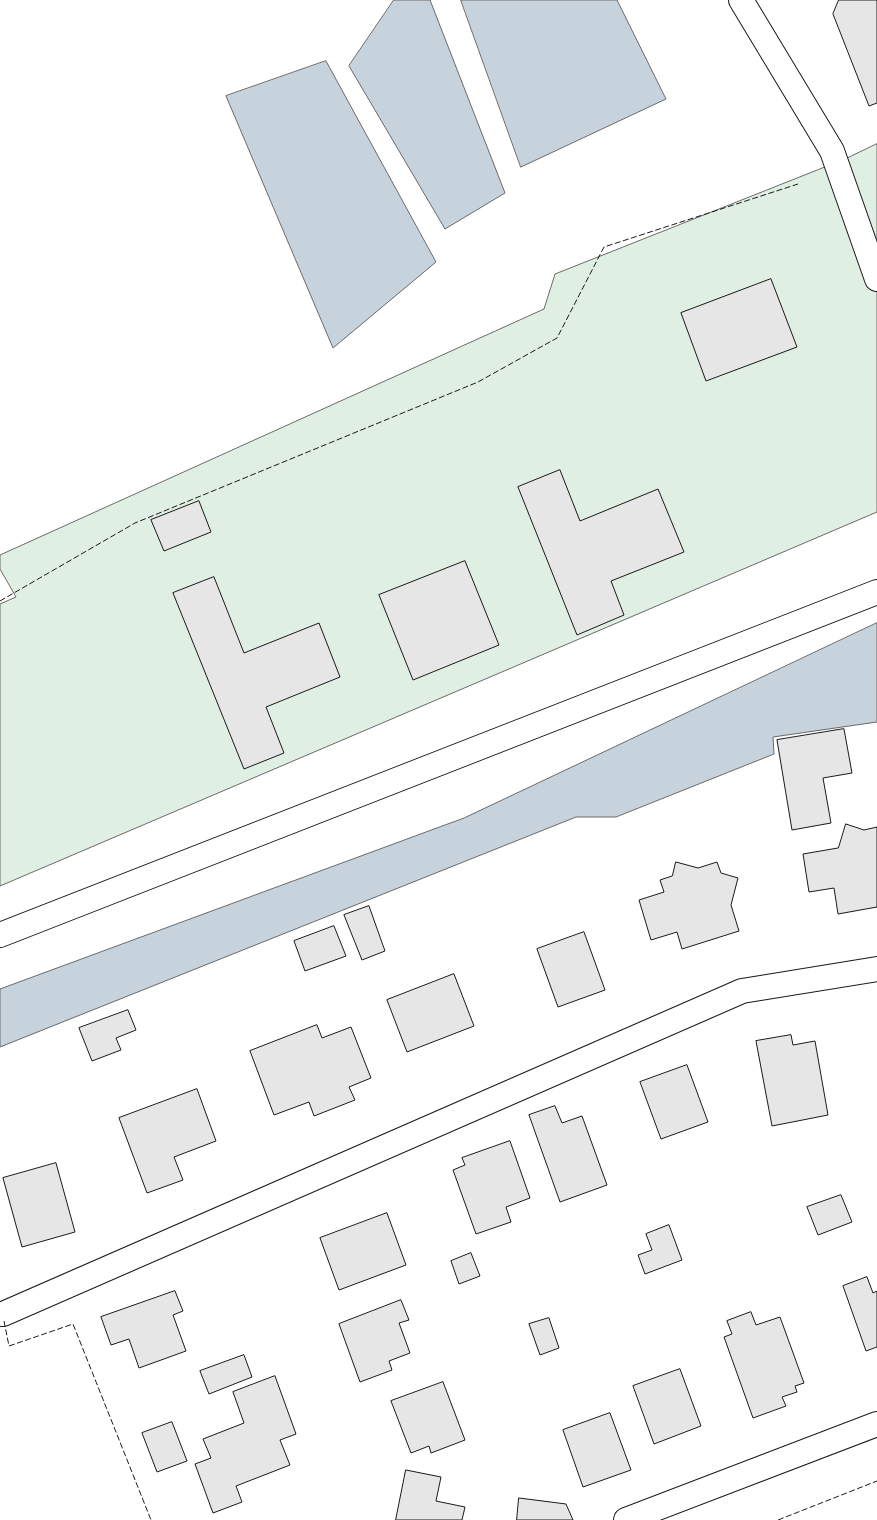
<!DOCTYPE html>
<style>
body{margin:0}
canvas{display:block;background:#fff}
</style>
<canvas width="877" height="1520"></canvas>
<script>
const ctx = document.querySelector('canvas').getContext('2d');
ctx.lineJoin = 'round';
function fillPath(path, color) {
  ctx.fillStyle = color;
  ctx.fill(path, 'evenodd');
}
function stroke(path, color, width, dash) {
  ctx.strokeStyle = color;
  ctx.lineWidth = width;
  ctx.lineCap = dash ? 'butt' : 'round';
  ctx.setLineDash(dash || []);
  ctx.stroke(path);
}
const green = new Path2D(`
 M877 144V512L0 886V604L16 597 0 569V555L544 309 555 274 845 159Z`);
fillPath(green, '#e0efe3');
stroke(green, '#6a6a6a', 1);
const water = new Path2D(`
 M394 0H430L505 193 445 229 349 66Z
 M461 0H617L666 99 521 167Z
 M326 61 436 262 333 348 226 96Z
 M877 623V722L773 737 774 754 616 817H576L0 1047V989L464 818Z`);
fillPath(water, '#c6d2dc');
stroke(water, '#6a6a6a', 1);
const building = new Path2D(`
 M839 0H877V103L869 106 833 14Z
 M771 279 797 347 706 381 681 313Z
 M560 470 580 521 658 489 684 552 611 581 624 615 577 635 518 487Z
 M199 501 211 532 164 551 151 520Z
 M465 561 499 645 413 680 379 595Z
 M214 577 244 653 319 623 340 677 266 707 284 753 244 769 173 593Z
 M844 729 852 773 823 778 831 823 792 830 777 740Z
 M846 824 864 830 877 827V907L838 914 834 888 809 892 803 854 838 848Z
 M676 862 698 868 717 862 721 873 738 878 731 905 739 931 682 949 677 932 651 940 639 900 664 892 660 880 672 876Z
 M369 906 385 951 362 960 344 915Z
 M334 926 346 956 305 971 294 941Z
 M584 932 605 990 558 1007 537 949Z
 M454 974 474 1026 407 1052 387 1000Z
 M128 1010 136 1030 116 1038 121 1050 92 1061 79 1028Z
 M317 1025 322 1038 351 1027 371 1078 349 1087 355 1100 314 1116 309 1102 274 1115 250 1051Z
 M791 1035 793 1045 815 1041 828 1115 772 1126 756 1041Z
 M687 1065 708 1122 661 1139 640 1082Z
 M197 1089 216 1141 174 1157 183 1180 147 1193 119 1118Z
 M555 1106 562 1123 582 1116 607 1185 560 1202 529 1115Z
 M510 1141 530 1198 506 1207 511 1222 476 1234 453 1170 465 1165 462 1158Z
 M56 1163 75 1232 22 1247 3 1178Z
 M841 1195 852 1222 818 1235 807 1207Z
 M387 1213 406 1265 339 1290 320 1238Z
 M669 1225 682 1260 645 1274 638 1255 652 1250 646 1234Z
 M471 1253 480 1276 459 1284 451 1261Z
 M867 1277 873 1293 877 1291V1347L866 1351 843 1286Z
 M175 1291 183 1311 173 1315 186 1351 139 1368 129 1339 111 1345 101 1317Z
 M401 1300 409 1320 399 1323 410 1353 389 1361 392 1370 360 1382 339 1324Z
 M751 1312 756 1325 780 1317 804 1383 795 1386 797 1392 782 1397 786 1406 753 1418 724 1337 732 1334 727 1321Z
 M549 1318 559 1348 540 1355 529 1324Z
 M244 1355 252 1377 209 1394 200 1371Z
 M680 1369 701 1426 654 1444 633 1386Z
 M275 1376 296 1434 280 1440 290 1465 236 1486 242 1502 213 1513 195 1464 211 1458 203 1439 244 1423 233 1392Z
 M443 1382 465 1440 431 1453 429 1446 411 1453 391 1401Z
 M610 1413 631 1470 583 1487 563 1430Z
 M172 1422 187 1461 157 1472 142 1433Z
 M406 1470 441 1477 436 1501 465 1507 462 1520H396Z
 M519 1498 566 1504 573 1520H517Z`);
fillPath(building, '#e6e6e6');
stroke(building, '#1a1a1a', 1);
const minor = new Path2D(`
 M741 0 832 151 877 279
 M0 935 877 592
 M3 1314 742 991 877 969
 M626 1520 877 1424`);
stroke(minor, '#1a1a1a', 26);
stroke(minor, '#fff', 24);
stroke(new Path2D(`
 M0 601 135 523 478 382 557 338 604 247 798 184
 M4 1321 9 1346 73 1324 151 1520
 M778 1520 877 1481`), '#1a1a1a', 1, [6, 2.5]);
</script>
